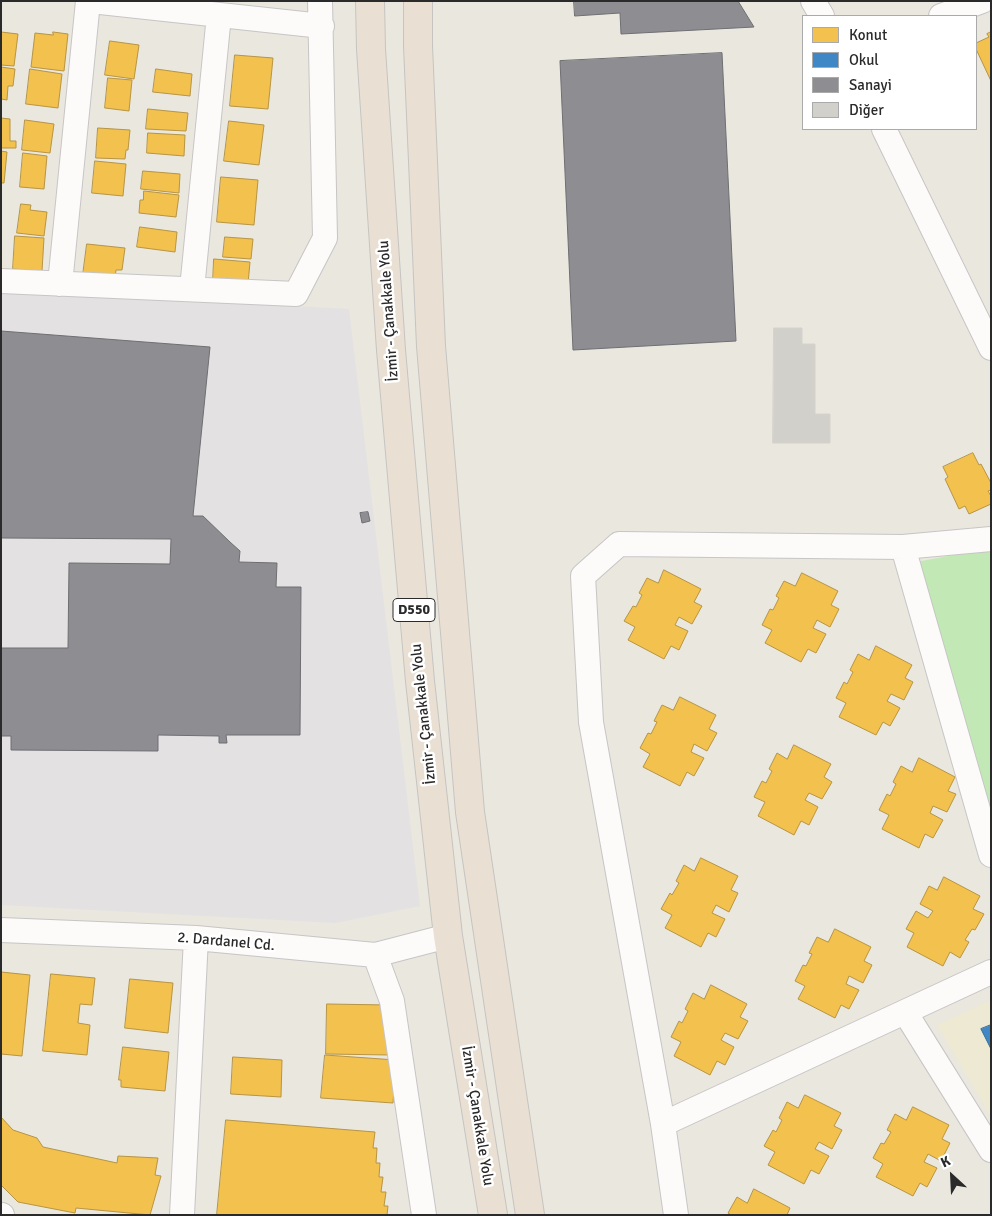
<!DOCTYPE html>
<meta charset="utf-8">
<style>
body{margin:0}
#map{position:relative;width:992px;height:1216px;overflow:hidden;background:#eae7df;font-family:Signika,sans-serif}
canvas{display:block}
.frame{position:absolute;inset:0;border:2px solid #2a2a2a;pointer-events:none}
.legend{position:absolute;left:802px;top:15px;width:175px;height:115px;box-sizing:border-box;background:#fff;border:1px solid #aaa;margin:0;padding:6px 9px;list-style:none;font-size:15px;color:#2a2a2a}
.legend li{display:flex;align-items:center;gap:10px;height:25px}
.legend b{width:25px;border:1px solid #aaa}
.north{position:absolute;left:927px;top:1151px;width:50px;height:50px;-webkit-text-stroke:4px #fff;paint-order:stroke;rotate:335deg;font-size:14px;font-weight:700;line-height:20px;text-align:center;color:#2a2a2a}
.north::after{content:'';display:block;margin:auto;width:18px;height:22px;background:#2a2a2a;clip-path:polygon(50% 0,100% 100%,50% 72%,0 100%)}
</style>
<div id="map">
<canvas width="992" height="1216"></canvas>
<div class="frame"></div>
<ul class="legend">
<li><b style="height:14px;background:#f2c14e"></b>Konut</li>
<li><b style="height:14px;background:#3f88c5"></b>Okul</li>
<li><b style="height:14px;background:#8d8d92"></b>Sanayi</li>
<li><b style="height:14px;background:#d2d0ca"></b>Diğer</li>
</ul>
<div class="north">K</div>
</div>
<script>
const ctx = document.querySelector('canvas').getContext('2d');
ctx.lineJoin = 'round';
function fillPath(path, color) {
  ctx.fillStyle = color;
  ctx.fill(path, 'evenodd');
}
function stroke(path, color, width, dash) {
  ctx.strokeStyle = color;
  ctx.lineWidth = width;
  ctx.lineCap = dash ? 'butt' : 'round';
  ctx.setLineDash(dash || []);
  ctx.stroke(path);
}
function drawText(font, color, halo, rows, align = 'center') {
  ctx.font = font + ' Signika,sans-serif';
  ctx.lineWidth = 5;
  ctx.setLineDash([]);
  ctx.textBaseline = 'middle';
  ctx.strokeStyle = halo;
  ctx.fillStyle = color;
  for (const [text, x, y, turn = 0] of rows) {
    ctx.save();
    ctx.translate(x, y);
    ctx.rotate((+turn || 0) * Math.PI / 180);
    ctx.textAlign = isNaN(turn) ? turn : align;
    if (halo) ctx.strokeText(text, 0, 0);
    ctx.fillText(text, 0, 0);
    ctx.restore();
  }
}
fillPath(new Path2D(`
 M1 290 349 309 420 906 335 923 1 905Z`), '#e4e1e2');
fillPath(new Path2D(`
 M991 1000V1116L937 1025Z`), '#eee9d2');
fillPath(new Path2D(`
 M991 548V823L916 562Z`), '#c2e9b5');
const homes = new Path2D(`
 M1 32 18 34 14 66 1 65Z
 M53 32 68 34 64 71 31 67 35 33 53 35Z
 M991 32V81L976 49V43L989 37 987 34Z
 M110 41 139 45 134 79 105 75Z
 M235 55 273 58 268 109 230 106Z
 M1 67 15 69 13 86H8L7 100 1 99Z
 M30 69 62 74 58 108 26 104Z
 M156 69 192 74 190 96 153 92Z
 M108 78 132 80 129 111 105 108Z
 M148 109 188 113 186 131 146 129Z
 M1 118 10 119V141H16V148H1Z
 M25 120 54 124 50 153 22 150Z
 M229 121 264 125 259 165 224 161Z
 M98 128 130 130 128 150H126L125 159 96 158Z
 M148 133 185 135 184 156 147 153Z
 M1 151 7 152 4 183H1Z
 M23 153 47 156 44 189 20 187Z
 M95 161 126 164 123 196 92 193Z
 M143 171 180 174 179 193 141 189Z
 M221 177 258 180 254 225 217 222Z
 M144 191 179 195 176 217 139 213 140 200H143Z
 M21 204 31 205 30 210 47 212 44 236 17 233Z
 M140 227 177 232 175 252 137 247Z
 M15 236 44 238 42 271 13 269Z
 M225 237 253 239 251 259 223 257Z
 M87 244 125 248 122 270H116L115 278 83 275Z
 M214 259 250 262 248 284 213 282Z
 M973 453 979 465 981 464 991 483V490L988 491 991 496V504L969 514 965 506 959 509 945 479 948 477 943 467Z
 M664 570 701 589 694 602 702 606 692 624 679 617 675 625 688 631 679 650 671 646 664 659 628 640 635 627 624 621 633 606 636 607 642 595 639 593 647 578 658 583Z
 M802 573 838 591 831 605 839 609 830 627 817 620 813 628 826 634 816 653 808 649 801 662 765 643 772 630 762 625 770 609 773 610 779 598 776 596 784 581 795 586Z
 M876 646 912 665 905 678 913 682 904 700 891 694 887 701 900 708 890 726 883 722 876 735 839 717 846 703 836 698 844 682 847 684 853 672 850 670 858 654 869 660Z
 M680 697 716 715 709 729 717 733 707 751 694 744 691 752 704 758 694 776 687 772 680 786 643 767 650 754 640 748 648 733 651 734 657 722 654 721 662 705 673 710Z
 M794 745 831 764 824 777 832 782 822 799 809 793 805 800 818 807 809 825 801 821 794 835 758 816 765 802 754 797 762 781 766 783 772 771 769 769 777 753 787 759Z
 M919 758 955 777 948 791 956 794 947 812 933 806 930 813 943 820 933 838 925 834 919 848 882 829 889 815 879 810 887 794 890 796 896 784 893 782 901 766 912 772Z
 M701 858 738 876 731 890 738 893 729 912 716 905 712 913 725 919 716 937 708 933 701 947 665 928 672 915 661 909 670 893 672 895 679 883 676 881 684 865 694 871Z
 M944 877 980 896 973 909 984 914 975 930 972 929 965 940 969 942 960 958 950 952 943 966 907 947 914 933 906 929 916 911 928 918 933 911 920 904 929 886 937 890Z
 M835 929 871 947 864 961 872 965 863 983 849 976 846 984 859 990 849 1009 841 1005 835 1018 798 999 805 986 795 981 803 965 806 966 812 954 809 953 817 937 828 942Z
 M1 972 30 975 22 1056 1 1054Z
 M51 974 95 978 92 1005 80 1004 78 1023 90 1025 87 1055 43 1051Z
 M130 979 173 983 168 1033 125 1028Z
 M711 985 747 1004 740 1017 748 1021 738 1039 725 1033 721 1040 734 1047 725 1065 717 1061 710 1075 674 1056 681 1042 671 1037 679 1021 682 1023 688 1011 685 1009 693 993 704 999Z
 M327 1004 388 1005 387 1046H390V1055L326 1054Z
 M123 1047 169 1052 165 1091 121 1087V1080H119Z
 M325 1055 396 1060 393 1103 321 1098Z
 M233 1057 282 1060 281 1097 231 1094Z
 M805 1095 841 1113 834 1126 842 1130 832 1149 819 1142 815 1149 829 1156 819 1174 811 1170 804 1184 768 1165 775 1152 764 1146 773 1130 776 1132 782 1120 779 1118 787 1102 798 1108Z
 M913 1107 949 1125 942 1139 950 1143 941 1161 928 1154 924 1162 937 1168 927 1187 920 1183 913 1196 876 1177 883 1164 873 1158 881 1143 884 1144 891 1132 887 1130 895 1114 906 1120Z
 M1 1117 13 1130 37 1138 43 1147 117 1163 118 1156 158 1158 155 1175 161 1176 150 1215 76 1208 75 1213 18 1202 1 1185Z
 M226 1120 375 1132 373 1148H377L376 1163H380L379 1177H383L381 1192H386L384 1206H388L387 1215H217Z
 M754 1189 790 1208 787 1215H731L728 1213 737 1197 747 1203Z`);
fillPath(homes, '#f2c14e');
stroke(homes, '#b69443', 1);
const schools = new Path2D(`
 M991 1025V1049L981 1029Z`);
fillPath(schools, '#3f88c5');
stroke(schools, '#396c96', 1);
const industry = new Path2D(`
 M574 1H738L754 27 621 34 620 13 575 16Z
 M722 53 736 341 573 350 560 61Z
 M1 331 210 347 193 516H203L230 542 240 551 239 562 277 563 276 587H301L300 735H226L227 743H219V736L158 735V751L11 750V736H1V648H68L69 563 170 564 171 539 1 538Z
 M368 512 370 521 362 523 360 513Z`);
fillPath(industry, '#8d8d92');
stroke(industry, '#6f6f73', 1);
const building = new Path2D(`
 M774 328H802V344H815V414H830V443H773Z`);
fillPath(building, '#d2d0ca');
stroke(building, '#d4d2cb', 1);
const minor = new Path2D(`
 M91 1 322 26
 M813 1 822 16
 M941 16 982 1
 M884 129 991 348
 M1 281 296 294 325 238 320 1
 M60 284 88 1
 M192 289 219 15
 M903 547 991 855
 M1 930 196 938 375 955 448 936
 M375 955 392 1001 424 1215
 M905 1012 991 1150
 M663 1124 991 972
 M1 1215H2
 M182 1215 196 938
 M676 1215 663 1124 591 722 583 576 619 544 903 547 991 539`);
const highway = new Path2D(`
 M370 1 371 49 391 350 420 681 448 936 493 1215
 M418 1V46L431 346 470 812 530 1215`);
stroke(minor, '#c7c5c5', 26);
stroke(highway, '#c5c4c1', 30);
stroke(minor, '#fcfbfa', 24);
stroke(highway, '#e9e0d3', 28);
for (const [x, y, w] of [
 [414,610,42]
]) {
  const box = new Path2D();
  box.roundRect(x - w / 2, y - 11.5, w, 23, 4);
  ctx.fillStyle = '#fff';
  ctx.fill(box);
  stroke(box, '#2a2a2a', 1);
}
drawText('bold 14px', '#2a2a2a', null, [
 ["D550",414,610]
]);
drawText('15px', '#2a2a2a', '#fff', [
 ["İzmir - Çanakkale Yolu",389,311,-94],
 ["İzmir - Çanakkale Yolu",424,714,-96],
 ["2. Dardanel Cd.",226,942,5],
 ["İzmir - Çanakkale Yolu",477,1116,81]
]);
</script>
